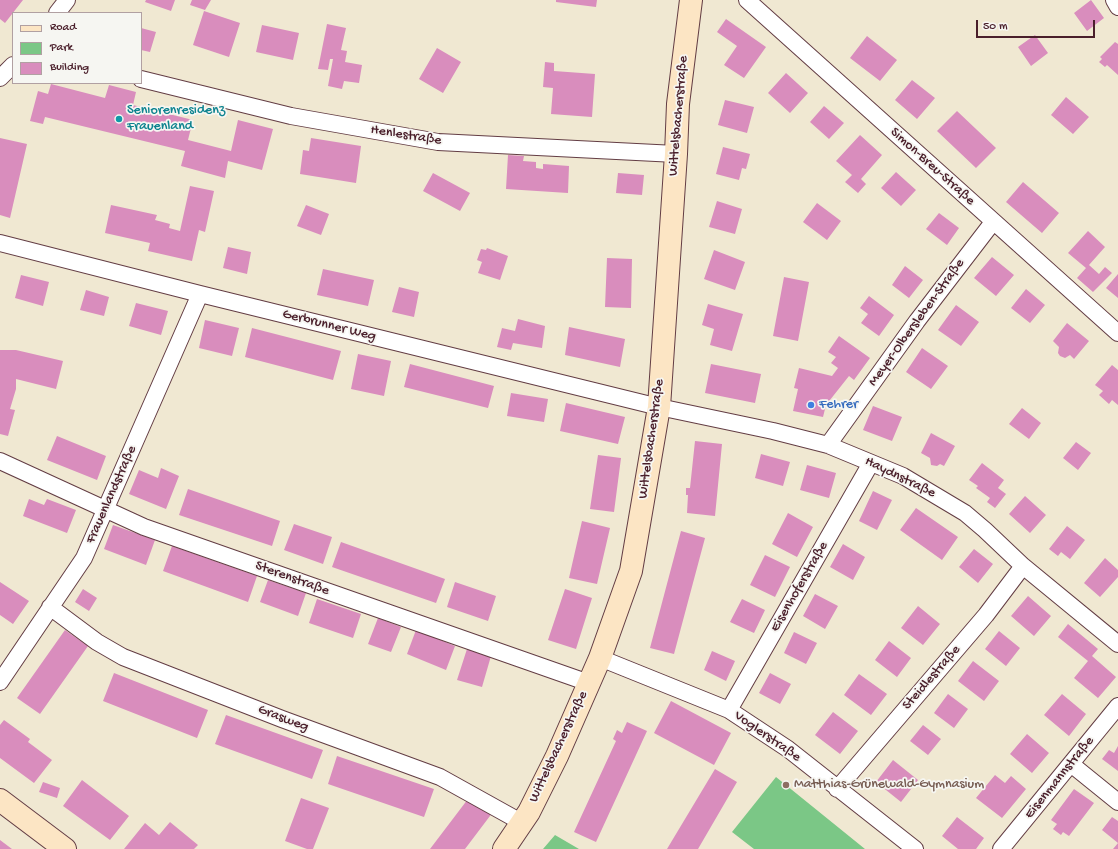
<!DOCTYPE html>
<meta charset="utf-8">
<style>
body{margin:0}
#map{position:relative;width:1118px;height:849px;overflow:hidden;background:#f0e8d2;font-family:"Gochi Hand",sans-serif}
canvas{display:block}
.legend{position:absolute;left:12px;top:12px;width:130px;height:72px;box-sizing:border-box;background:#f6f6f2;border:1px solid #b1a0a2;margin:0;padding:5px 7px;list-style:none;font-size:12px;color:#4a1f2b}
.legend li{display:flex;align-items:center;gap:8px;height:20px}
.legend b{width:20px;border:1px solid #b1a0a2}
.scale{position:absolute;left:976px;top:20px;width:119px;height:18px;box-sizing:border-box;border:2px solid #4a1f2b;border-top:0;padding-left:5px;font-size:12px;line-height:14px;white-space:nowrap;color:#4a1f2b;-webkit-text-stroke:3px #f6f6f2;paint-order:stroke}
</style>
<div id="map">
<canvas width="1118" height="849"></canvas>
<ul class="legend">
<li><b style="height:5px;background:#fce5c4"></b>Road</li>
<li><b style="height:11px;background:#7bc786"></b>Park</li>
<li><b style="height:11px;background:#d98dbd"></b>Building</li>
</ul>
<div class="scale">50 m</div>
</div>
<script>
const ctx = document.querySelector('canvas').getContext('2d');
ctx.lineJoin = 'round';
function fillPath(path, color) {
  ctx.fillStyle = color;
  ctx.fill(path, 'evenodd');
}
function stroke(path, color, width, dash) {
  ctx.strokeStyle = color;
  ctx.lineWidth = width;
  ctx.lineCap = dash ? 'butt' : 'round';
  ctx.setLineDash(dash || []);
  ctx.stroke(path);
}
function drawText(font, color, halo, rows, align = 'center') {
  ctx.font = font + ' "Gochi Hand",sans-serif';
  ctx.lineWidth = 3.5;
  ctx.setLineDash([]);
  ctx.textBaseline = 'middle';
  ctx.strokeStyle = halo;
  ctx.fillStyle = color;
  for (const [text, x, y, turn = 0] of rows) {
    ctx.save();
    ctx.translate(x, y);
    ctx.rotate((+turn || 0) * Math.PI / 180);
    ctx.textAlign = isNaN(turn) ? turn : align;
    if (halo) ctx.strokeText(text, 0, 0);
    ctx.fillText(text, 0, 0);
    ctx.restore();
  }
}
fillPath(new Path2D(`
 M776 777 865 849H754L732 832Z
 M555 835 579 849H543Z`), '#7bc786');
fillPath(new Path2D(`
 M0 0H23L5 23 0 19Z
 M146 0H175L171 11 145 2Z
 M192 0H211L205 10 190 5Z
 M556 0H597L596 7 556 2Z
 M1091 0 1104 18 1087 31 1074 13Z
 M204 11 240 23 229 57 193 45Z
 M726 19 766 47 744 78 724 65 737 46 717 32Z
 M327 24 346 28 341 50 347 51 345 62 362 65 359 83 344 81 342 89 328 86 333 59H330L328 70 318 69Z
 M262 25 299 33 293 60 256 52Z
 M141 28 156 32 150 52 141 50Z
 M1035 35 1048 53 1031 66 1018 47Z
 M867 36 897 60 880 81 850 58Z
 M1115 42 1118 44V75L1107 65 1105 67 1099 62 1102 59 1100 57Z
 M437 48 461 62 443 93 419 79Z
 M545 62 554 63V71L595 74 592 117 551 114 553 88 543 87Z
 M786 73 808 93 790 113 768 93Z
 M912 80 935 98 917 119 895 100Z
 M51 84 105 98 109 85 136 92 133 105 193 120 188 140 231 151 238 120 273 129 262 170 228 161 225 178 181 166 185 151 45 117 43 124 30 121 38 91 48 94Z
 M1066 97 1089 117 1073 134 1051 115Z
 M725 100 754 107 747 133 718 125Z
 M824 106 844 123 829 139 810 122Z
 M957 111 996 148 976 168 937 131Z
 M860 135 882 155 861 179 866 184 858 193 845 182 852 175 836 161Z
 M0 138 27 144 10 218 0 215Z
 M311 138 361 146 356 183 300 174 303 150 309 151Z
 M723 147 750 154 746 169 742 168 739 180 716 174Z
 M508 155 524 156 523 161 536 162V168L543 169V164L569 166 568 193 506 189Z
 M896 172 916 190 901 206 881 188Z
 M433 173 470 193 460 211 423 191Z
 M618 173 644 175 642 195 616 193Z
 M1023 182 1059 213 1042 233 1006 202Z
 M190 186 214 191 205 232 199 230 192 261 148 251 150 243 105 233 111 205 157 215 155 220 170 224 169 228 180 231Z
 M717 201 742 209 735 234 709 227Z
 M817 203 841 221 827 240 803 222Z
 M306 205 329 214 321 235 297 226Z
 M939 213 959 228 947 245 926 229Z
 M1088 231 1105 247 1089 265 1099 274 1105 267 1112 273 1093 292 1077 278 1086 268 1068 253Z
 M228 247 251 252 247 274 223 268Z
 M487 248 508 256 500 280 478 273 482 262 477 260 481 249 486 250Z
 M714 250 745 262 735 290 704 279Z
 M992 257 1014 275 996 296 974 278Z
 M607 258 632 259 631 308 605 307Z
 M905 266 923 280 909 298 892 285Z
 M323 269 374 280 368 306 317 295Z
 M1118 274V298L1106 288Z
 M21 275 49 282 43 306 15 298Z
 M784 277 809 282 798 341 773 336Z
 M399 287 419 292 414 317 392 312Z
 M1026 289 1045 305 1030 323 1011 308Z
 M86 290 109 297 104 316 80 310Z
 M869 296 894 315 879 336 861 323 868 314 860 308Z
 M136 303 168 311 161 335 129 326Z
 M708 304 743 314 732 351 710 345 714 329 702 325Z
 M956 305 979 322 961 346 938 330Z
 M518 319 545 326 542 348 513 343 511 350 497 347 502 328 515 331Z
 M205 320 239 328 232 356 199 348Z
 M1067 323 1089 341 1074 359 1070 355 1065 358 1060 356 1058 353 1059 347 1053 341Z
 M569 327 625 339 620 367 565 355Z
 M252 328 341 351 333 380 245 357Z
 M839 336 870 358 854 380 849 376 826 405 823 417 793 411 798 389 794 388 799 368 832 376 838 368 831 363 836 357 828 352Z
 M922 348 948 366 931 389 906 372Z
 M0 350H16L63 361 56 389 16 379V389L10 409 15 410 8 436 0 434Z
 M358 354 391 361 384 396 351 389Z
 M410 364 494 386 488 408 404 387Z
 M711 364 761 374 755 403 705 393Z
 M1112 365 1118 370V405L1112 400 1109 404 1099 395 1103 391 1095 385Z
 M511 393 548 399 544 422 507 416Z
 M566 403 625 417 618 444 560 431Z
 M873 406 902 417 892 441 863 430Z
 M1022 408 1041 423 1029 439 1009 424Z
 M931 433 955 446 944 466 940 464 937 466 931 465 930 458 921 453Z
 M57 436 106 456 97 480 47 460Z
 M695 441 722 444 715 516 687 513 688 495H686V488H690Z
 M1076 442 1091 453 1078 470 1063 458Z
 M761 454 790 462 783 486 755 478Z
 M598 455 621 458 614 512 590 509Z
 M982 463 1004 480 998 488 1006 494 995 508 987 502 990 498 976 488 978 486 969 480Z
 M807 465 836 473 829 498 800 490Z
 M161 468 179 476 166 509 129 494 139 470 158 478Z
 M188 489 280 521 272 546 179 515Z
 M873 491 892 500 877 530 859 521Z
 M1025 496 1046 515 1030 533 1009 514Z
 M29 499 44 505 47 499 76 510 67 533 23 516Z
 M916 508 958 537 942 560 900 530Z
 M788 513 813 527 797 557 772 544Z
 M582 521 610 528 597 584 569 578Z
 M294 524 332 537 323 564 284 550Z
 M113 525 155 540 146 565 104 549Z
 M1067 526 1085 540 1070 559 1061 552 1058 556 1049 549Z
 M681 531 705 538 674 654 650 648Z
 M341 542 445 579 436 603 332 567Z
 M843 544 865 557 853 580 830 567Z
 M172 546 257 576 248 602 163 571Z
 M974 549 993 564 978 583 959 567Z
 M765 555 790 567 775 597 750 585Z
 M1105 558 1118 570V577L1100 597 1084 583Z
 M268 580 306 593 298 616 260 602Z
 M0 582 29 601 13 624 0 615Z
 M455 582 496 596 488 621 447 607Z
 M83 589 97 598 89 611 75 602Z
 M565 589 592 598 576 649 548 640Z
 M815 594 838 606 825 629 803 616Z
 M1028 596 1051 616 1034 636 1011 616Z
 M317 599 361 614 353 638 309 623Z
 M742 599 765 610 754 633 730 622Z
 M918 606 940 624 923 645 901 628Z
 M378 618 401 627 391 652 368 644Z
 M1068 624 1098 649 1092 656 1116 677 1098 698 1074 678 1088 661 1058 637Z
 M65 630 88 646 40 714 17 698Z
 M416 630 455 646 446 670 407 654Z
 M999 631 1020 648 1006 666 985 649Z
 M794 632 817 643 806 664 784 653Z
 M889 641 911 658 897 677 875 660Z
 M467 649 491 656 482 687 457 680Z
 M712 651 735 661 726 681 704 670Z
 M973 661 999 681 984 701 958 681Z
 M114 673 208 710 197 738 103 701Z
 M770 673 791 684 780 704 759 693Z
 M859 674 887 694 871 715 844 695Z
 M948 694 968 709 954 728 934 713Z
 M1062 694 1086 714 1069 736 1044 715Z
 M671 701 731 733 714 765 654 733Z
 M833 712 858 731 840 754 815 735Z
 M226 715 323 750 312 779 215 744Z
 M4 720 30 739 28 742 52 760 34 783 0 758V725Z
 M627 722 647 731 596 842 574 832 616 741 613 739 617 730 622 733Z
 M923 725 941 739 928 755 910 741Z
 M1027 734 1049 753 1032 773 1010 754Z
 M1118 746V771L1102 759 1109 750 1114 753Z
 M337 756 434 789 424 817 328 784Z
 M893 760 918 780 901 802 876 782Z
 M715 769 737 782 698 849H667Z
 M995 775 1005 783 1011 776 1026 789 1002 818 976 798Z
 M82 780 129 816 110 840 63 806Z
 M43 782 60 788 57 798 39 792Z
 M1074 789 1094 803 1069 836 1063 832 1061 835 1053 829 1057 824 1051 820Z
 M471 795 493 812 465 849H430Z
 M301 798 329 808 313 849H307L285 841Z
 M957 817 984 838 976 849H958L942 836Z
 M1112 817 1118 821V849H1113L1118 843 1102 830Z
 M170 822 198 845 194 849H124L145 823 159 835Z
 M0 840 12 849H0Z`), '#d98dbd');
const street = new Path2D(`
 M747 0 1118 333
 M1114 0 1118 7
 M57 13 67 0
 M0 78 13 65
 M141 79 291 116 438 142 676 154
 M0 243 200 294 659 407 773 431 828 445 903 476 965 513 985 530 1023 566 1118 644
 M828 445 917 321 993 222
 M0 461 144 527 589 683
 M50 607 97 642 123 657 282 719 440 777 521 822
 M600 658 729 710 788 749 915 849
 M0 682 84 558 200 294
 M729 710 871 463
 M1071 764 1118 802
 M837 789 986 615 1023 566
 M1001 849 1118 706`);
const secondary = new Path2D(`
 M0 800 65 849
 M504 849 529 812 557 756 600 658 631 571 659 407 676 154 678 104 691 0`);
stroke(street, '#633d44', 18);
stroke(secondary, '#633d44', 24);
stroke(street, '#fff', 16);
stroke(secondary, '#fce5c4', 22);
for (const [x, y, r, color] of [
 [119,119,4,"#0f9aa8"],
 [811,405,4,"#3f7fe0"],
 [786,785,4,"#8d6e63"]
]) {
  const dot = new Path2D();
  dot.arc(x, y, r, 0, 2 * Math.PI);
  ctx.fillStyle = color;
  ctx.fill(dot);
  stroke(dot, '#f6f6f2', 1.5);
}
drawText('14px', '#0d838f', '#f6f6f2', [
 ["Seniorenresidenz",127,111],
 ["Frauenland",127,127]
], 'left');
drawText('14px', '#4a1f2b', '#f6f6f2', [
 ["Wittelsbacherstraße",679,116,-85],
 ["Henlestraße",406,136,9],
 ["Simon-Breu-Straße",932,167,42],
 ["Meyer-Olbersleben-Straße",917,323,-54],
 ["Gerbrunner Weg",329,326,14],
 ["Wittelsbacherstraße",652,439,-82],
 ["Haydnstraße",900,478,26],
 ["Frauenlandstraße",112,495,-66],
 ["Sterenstraße",292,579,20],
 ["Eisenhoferstraße",800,587,-60],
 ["Steidlestraße",932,678,-49],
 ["Grasweg",283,719,21],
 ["Voglerstraße",767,737,35],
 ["Wittelsbacherstraße",559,747,-65],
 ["Eisenmannstraße",1060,778,-51]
]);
drawText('14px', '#366cbe', '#f6f6f2', [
 ["Fehrer",819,405]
], 'left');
drawText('14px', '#785e54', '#f6f6f2', [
 ["Matthias-Grünewald-Gymnasium",794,785]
], 'left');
</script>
